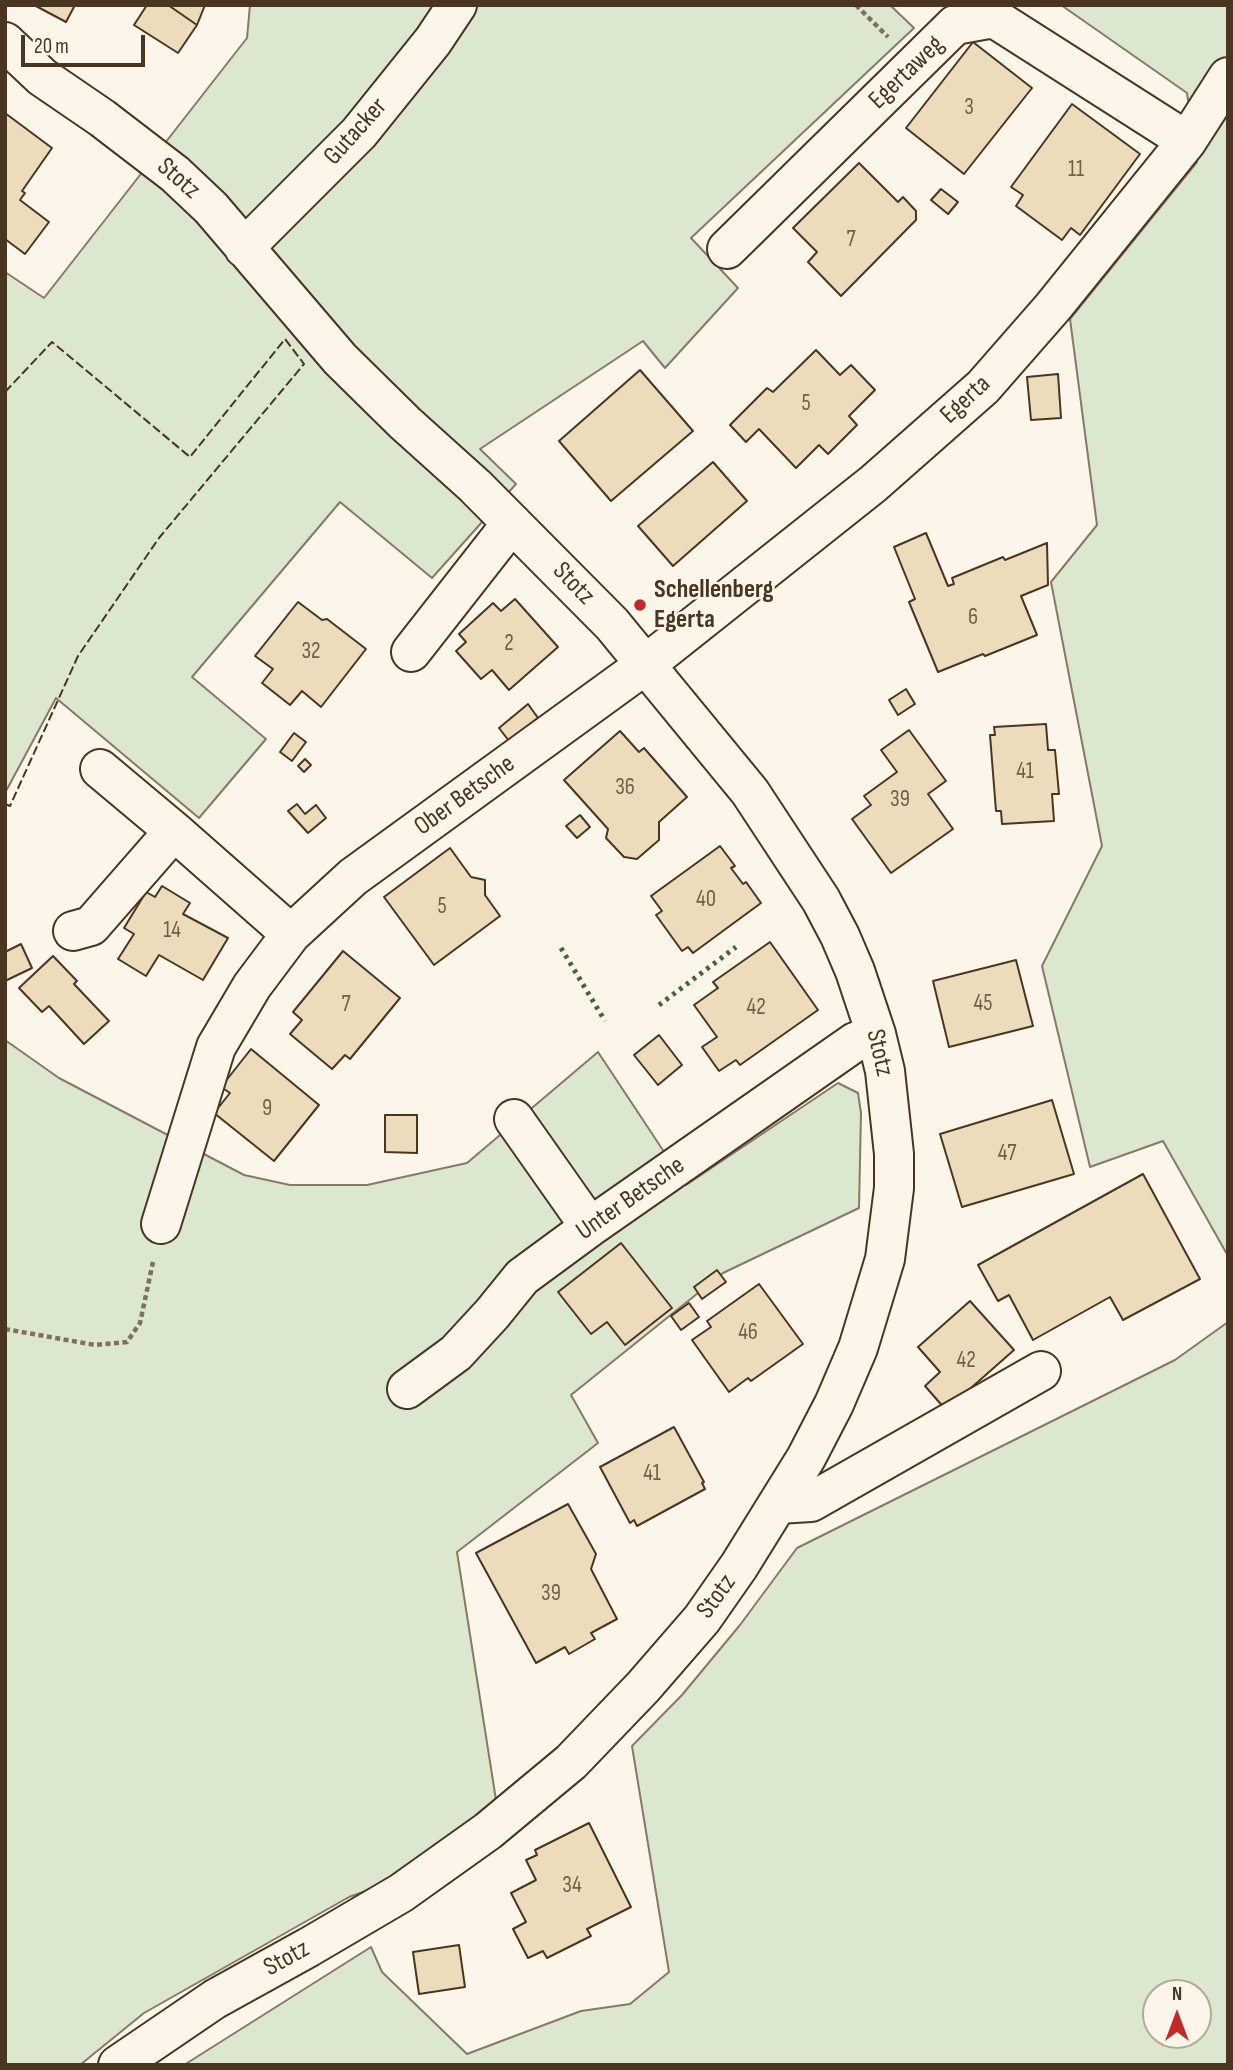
<!DOCTYPE html>
<style>
body{margin:0}
#map{position:relative;width:1233px;height:2070px;overflow:hidden;background:#fbf6e9;font-family:"Sofia Sans Condensed",sans-serif}
canvas{display:block}
.frame{position:absolute;inset:0;border:7px solid #4a3520;pointer-events:none}
.north{position:absolute;left:1142px;top:1979px;width:70px;height:70px;box-sizing:border-box;background:#fbf6e9;border:2px solid #b4a999;border-radius:50%;rotate:0deg;font-size:19px;font-weight:700;line-height:28px;text-align:center;color:#4a3520}
.north::after{content:'';display:block;margin:auto;width:24px;height:32px;background:#c62828;clip-path:polygon(50% 0,100% 100%,50% 72%,0 100%)}
.scale{position:absolute;left:21px;top:35px;width:124px;height:32px;box-sizing:border-box;border:4px solid #4a3520;border-top:0;padding-left:9px;font-size:21px;line-height:24px;white-space:nowrap;color:#4a3520;-webkit-text-stroke:5px #fbf6e9;paint-order:stroke}
</style>
<div id="map">
<canvas width="1233" height="2070"></canvas>
<div class="frame"></div>
<div class="north">N</div>
<div class="scale">20 m</div>
</div>
<script>
const ctx = document.querySelector('canvas').getContext('2d');
ctx.lineJoin = 'round';
function fillPath(path, color) {
  ctx.fillStyle = color;
  ctx.fill(path, 'evenodd');
}
function stroke(path, color, width, dash) {
  ctx.strokeStyle = color;
  ctx.lineWidth = width;
  ctx.lineCap = dash ? 'butt' : 'round';
  ctx.setLineDash(dash || []);
  ctx.stroke(path);
}
function drawText(font, color, halo, rows, align = 'center') {
  ctx.font = font + ' "Sofia Sans Condensed",sans-serif';
  ctx.lineWidth = 5;
  ctx.setLineDash([]);
  ctx.textBaseline = 'middle';
  ctx.strokeStyle = halo;
  ctx.fillStyle = color;
  for (const [text, x, y, turn = 0] of rows) {
    ctx.save();
    ctx.translate(x, y);
    ctx.rotate((+turn || 0) * Math.PI / 180);
    ctx.textAlign = isNaN(turn) ? turn : align;
    if (halo) ctx.strokeText(text, 0, 0);
    ctx.fillText(text, 0, 0);
    ctx.restore();
  }
}
const green = new Path2D(`
 M250 5H890L914 28 691 238 738 288 665 368 643 341 480 449 516 484 432 578 340 502 192 677 266 739 199 818 56 698 5 793V272L44 298 247 38Z
 M1061 5H1228V1256L1163 1141 1090 1167 1042 966 1102 846 1051 582 1097 525 1070 319 1197 162 1187 93Z
 M5 1040 59 1078 244 1175 290 1185H367L467 1163 598 1052 686 1185 838 1083 858 1093 861 1113 859 1208 723 1273 571 1395 598 1443 457 1552 496 1800 396 1880 349 1897 144 2013 80 2065H5Z
 M1228 1322V2065H184L371 1947 382 1972 467 2054 581 2011 630 2004 669 1972 632 1746 682 1695 740 1625 797 1548 1175 1360ZM1198 1993V2035H1156V1993Z`);
fillPath(green, '#dce7d0');
stroke(green, '#887966', 2);
const building = new Path2D(`
 M34 5H75L66 22Z
 M147 5H168L197 25 178 53 134 25Z
 M168 5H205L197 25Z
 M973 42 1032 88 964 174 906 128Z
 M1072 104 1140 154 1080 235 1071 228 1062 240 1016 206 1023 195 1011 187Z
 M5 113 52 148 22 191 25 193 20 200 49 222 25 254 5 239Z
 M859 163 898 202 903 197 916 211V220L841 296 808 262 817 252 793 228Z
 M941 189 958 202 948 214 931 200Z
 M816 350 840 375 851 365 875 390 849 416 857 425 828 454 819 445 796 468 759 429 746 442 730 425 767 388 773 392Z
 M640 370 693 431 611 501 559 441Z
 M1058 374 1061 418 1031 420 1027 377Z
 M713 462 747 501 673 566 638 526Z
 M926 533 948 586 954 584 952 578 1003 557 1005 560 1047 543 1048 585 1021 596 1037 635 985 656 983 654 938 672 909 602 915 599 894 547Z
 M515 599 558 647 509 690 492 670 481 679 456 651 466 642 459 634 493 603 501 611Z
 M298 602 322 620 327 619 366 649 321 707 302 691 290 705 262 683 273 669 255 656Z
 M906 689 915 704 898 715 889 700Z
 M528 704 538 718 509 741 499 728Z
 M1046 724 1048 750H1055L1059 794H1052L1054 821 1002 824 1001 811H996L990 735H995L994 727Z
 M909 730 946 781 928 794 953 829 891 873 852 819 871 805 864 796 897 772 881 750Z
 M620 731 639 752 644 748 687 797 659 822V840L637 859 624 857 606 838 608 829 564 780Z
 M294 733 306 742 292 761 280 752Z
 M305 759 311 765 304 772 298 766Z
 M297 804 305 814 316 805 326 818 308 833 288 811Z
 M580 815 590 827 577 838 566 826Z
 M720 846 735 866 731 868 743 884 746 882 761 903 693 953 688 947 682 951 656 915 662 911 651 896Z
 M450 848 471 877 485 880V895L500 916 434 965 384 897Z
 M162 886 190 903 183 914 228 938 203 980 159 955 146 976 118 959 134 934 124 928 146 892 155 897Z
 M770 942 818 1010 740 1065 736 1060 719 1071 702 1047 717 1037 694 1005 718 988 713 982Z
 M21 944 32 968 5 981V952Z
 M343 951 400 998 350 1059 345 1055 332 1069 290 1034 302 1020 293 1012Z
 M53 956 77 981 74 984 109 1021 84 1044 49 1006 42 1012 19 988Z
 M1016 960 1033 1026 949 1047 933 981Z
 M659 1035 682 1065 658 1085 634 1055Z
 M251 1049 319 1105 274 1161 214 1113 230 1093 221 1087Z
 M1052 1100 1074 1174 962 1207 940 1134Z
 M385 1115H417V1153L385 1152Z
 M1143 1174 1200 1279 1123 1320 1110 1297 1033 1340 1009 1295 998 1301 978 1265Z
 M621 1243 672 1308 625 1345 607 1322 591 1334 558 1292Z
 M717 1270 726 1282 702 1299 694 1287Z
 M759 1284 803 1344 751 1381 748 1378 729 1392 692 1340 711 1327 707 1321Z
 M970 1301 1014 1350 946 1410 925 1386 940 1372 918 1347Z
 M689 1303 699 1317 681 1330 671 1316Z
 M674 1427 704 1482 702 1483 705 1489 637 1526 634 1520 630 1523 600 1467Z
 M568 1504 596 1554 591 1569 617 1619 591 1633 595 1639 569 1654 565 1647 536 1663 476 1553Z
 M589 1823 631 1907 587 1929 591 1936 547 1958 543 1951 528 1958 513 1929 526 1922 511 1893 536 1880 526 1860 537 1855 535 1850Z
 M459 1945 465 1987 419 1994 413 1952Z`);
fillPath(building, '#ecdcbc');
stroke(building, '#4a3520', 2);
const minor = new Path2D(`
 M5 42 42 77 102 118 175 174 211 208 340 359 405 423 475 486 612 624 750 792 821 900 840 936 855 971 876 1034 885 1071 894 1154V1188L885 1259 858 1348 834 1404 806 1458 739 1566 702 1619 643 1687 571 1762 488 1831 401 1893 309 1947 215 1999 118 2065
 M244 248 359 133 433 41 457 5
 M727 249 955 25 994 18 1187 141
 M411 652 512 523
 M100 769 174 831 291 934
 M73 931 91 926 174 831
 M514 1119 590 1227
 M161 1224 216 1047 252 986 291 934 353 877 645 665 873 484 983 387 1053 307 1187 141 1228 77
 M407 1389 456 1353 492 1314 522 1277 590 1227 855 1042 876 1034
 M778 1504 811 1502 1041 1371`);
stroke(minor, '#4a3520', 42);
stroke(new Path2D(`
 M856 5 888 37
 M5 1329 95 1345 127 1342 140 1323 153 1262`), '#7f6f5c', 4.5, [5, 3.5]);
stroke(minor, '#fbf6e9', 38);
stroke(new Path2D(`
 M561 948 605 1021
 M659 1005 736 947`), '#436837', 5, [3.5, 5]);
stroke(new Path2D(`
 M5 392 52 342 190 457 285 339 304 364 159 538 78 656 10 806 5 804`), '#4a3520', 2, [9, 3.5]);
for (const [x, y, r, color] of [
 [640,605,7,"#c62828"]
]) {
  const dot = new Path2D();
  dot.arc(x, y, r, 0, 2 * Math.PI);
  ctx.fillStyle = color;
  ctx.fill(dot);
  stroke(dot, '#fbf6e9', 2.5);
}
drawText('23px', '#725f47', null, [
 ["3",969,108],
 ["11",1076,170],
 ["7",851,240],
 ["5",806,404],
 ["6",973,618],
 ["2",509,644],
 ["32",311,652],
 ["41",1025,772],
 ["36",625,788],
 ["39",900,800],
 ["40",706,900],
 ["5",442,907],
 ["14",172,931],
 ["45",983,1004],
 ["7",346,1005],
 ["42",756,1008],
 ["9",267,1109],
 ["47",1007,1154],
 ["46",748,1333],
 ["42",966,1361],
 ["41",652,1474],
 ["39",551,1594],
 ["34",572,1886]
]);
drawText('26px', '#4a3520', '#fbf6e9', [
 ["Egertaweg",907,73,-44],
 ["Gutacker",356,132,-48],
 ["Stotz",178,179,41],
 ["Egerta",966,400,-43],
 ["Stotz",573,584,46],
 ["Ober Betsche",465,796,-36],
 ["Stotz",879,1053,77],
 ["Unter Betsche",631,1199,-35],
 ["Stotz",717,1597,-54],
 ["Stotz",287,1959,-29]
]);
drawText('bold 26px', '#4a3520', '#fbf6e9', [
 ["Schellenberg",654,590],
 ["Egerta",654,620]
], 'left');
</script>
